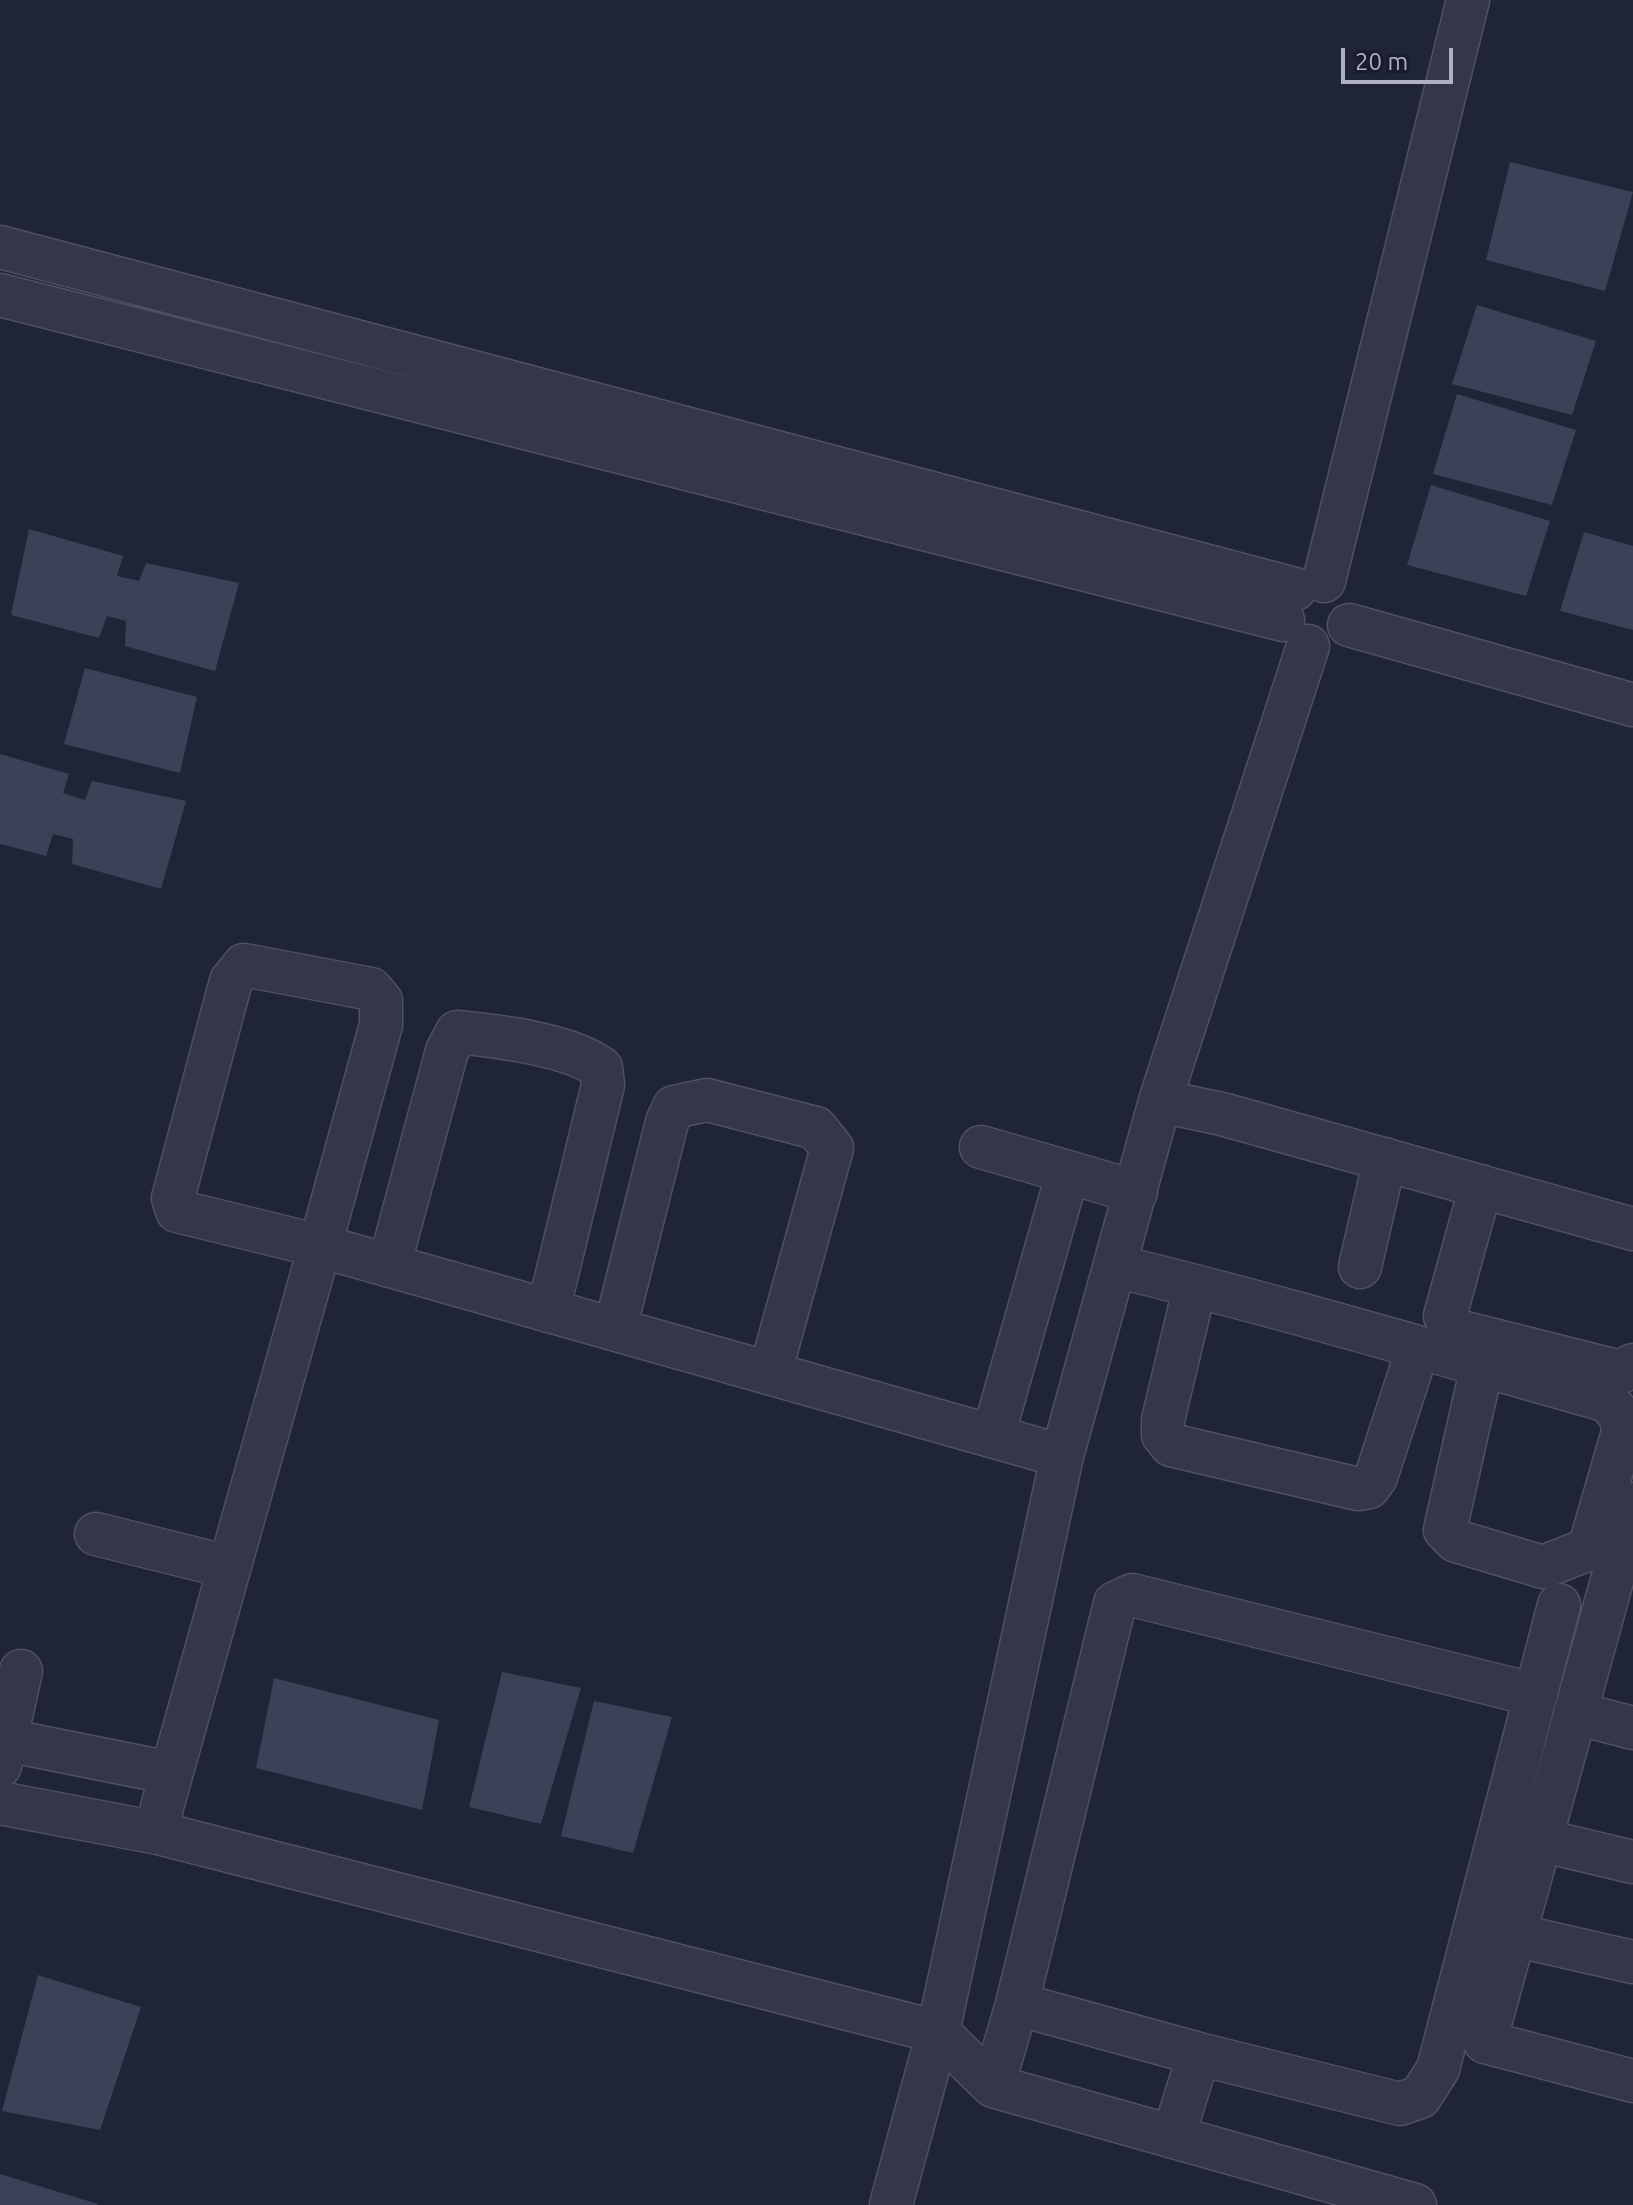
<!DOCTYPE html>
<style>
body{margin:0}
#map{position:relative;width:1633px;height:2205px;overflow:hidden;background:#202437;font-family:Ubuntu,sans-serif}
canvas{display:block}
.scale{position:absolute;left:1341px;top:48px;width:112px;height:36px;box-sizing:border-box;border:4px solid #aeb1c4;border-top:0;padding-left:10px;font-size:24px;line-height:28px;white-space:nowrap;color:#aeb1c4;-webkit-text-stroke:6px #191c2c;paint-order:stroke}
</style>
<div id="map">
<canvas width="1633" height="2205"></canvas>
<div class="scale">20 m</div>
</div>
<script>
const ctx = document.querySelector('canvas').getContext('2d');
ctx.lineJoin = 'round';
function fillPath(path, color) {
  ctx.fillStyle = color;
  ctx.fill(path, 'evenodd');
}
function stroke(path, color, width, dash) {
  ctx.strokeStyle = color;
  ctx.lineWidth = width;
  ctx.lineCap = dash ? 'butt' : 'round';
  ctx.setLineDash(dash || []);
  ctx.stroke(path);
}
fillPath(new Path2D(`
 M1510 162 1633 192 1605 291 1486 260Z
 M1477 305 1596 341 1572 415 1452 384Z
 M1457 394 1576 430 1552 505 1433 474Z
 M1431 485 1550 521 1526 596 1407 565Z
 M29 529 123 556 117 576 139 581 146 563 239 583 215 671 125 646 126 621 107 616 99 638 11 615Z
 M1584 532 1633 546V630L1560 611Z
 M85 668 197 697 180 773 64 744Z
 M0 754 69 774 63 793 85 800 92 781 186 801 161 889 72 864 73 839 53 834 46 856 0 844Z
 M502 1672 581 1688 541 1824 469 1807Z
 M274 1678 439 1720 422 1810 256 1768Z
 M594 1701 672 1717 633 1853 561 1836Z
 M38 1975 141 2007 100 2130 2 2111Z
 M0 2174 98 2204V2205H0Z`), '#3c4157');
const minor = new Path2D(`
 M0 247 1295 589
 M0 295 1283 620
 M1324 581 1468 0
 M1349 625 1633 705
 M244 965 371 989 381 1001V1025L320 1246 177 1211 173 1198 231 981Z
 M1160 1101 1222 1114 1633 1229
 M981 1147 1068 1172
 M1481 1186 1445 1316 1454 1330 1621 1372 1633 1365
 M389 1266 447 1051 457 1032C497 1036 569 1044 601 1068L603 1085 548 1311
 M1115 1266C1281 1306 1444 1355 1608 1401L1621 1417 1623 1432 1589 1549 1543 1567 1456 1541 1445 1530 1482 1366
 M1360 1267 1385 1159
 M1195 1286 1163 1420V1435L1171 1445 1358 1489 1369 1487 1376 1477 1418 1348
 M615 1329 667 1122 674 1107 707 1100 816 1128 832 1148 770 1373
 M993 1436 1068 1172 1136 1192
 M1633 1504 1485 2042 1633 2081
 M96 1534 229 1567
 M1575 1713 1633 1728
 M6 1740 171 1773
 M0 1766 21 1671
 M0 1803 158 1833 938 2032 993 2086 1415 2205
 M158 1833 162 1807 320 1246 1062 1456
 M1540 1840 1633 1862
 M1514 1935 1633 1962
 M1199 2054 1017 2004 1115 1603 1132 1595 1536 1695
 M993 2086 1017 2004
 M1173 2137 1199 2054 1400 2104 1420 2097 1438 2069 1559 1605
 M891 2205 938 2032 1062 1456 1160 1101 1308 646`);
stroke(minor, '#4e5162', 45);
stroke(minor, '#343748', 42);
</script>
